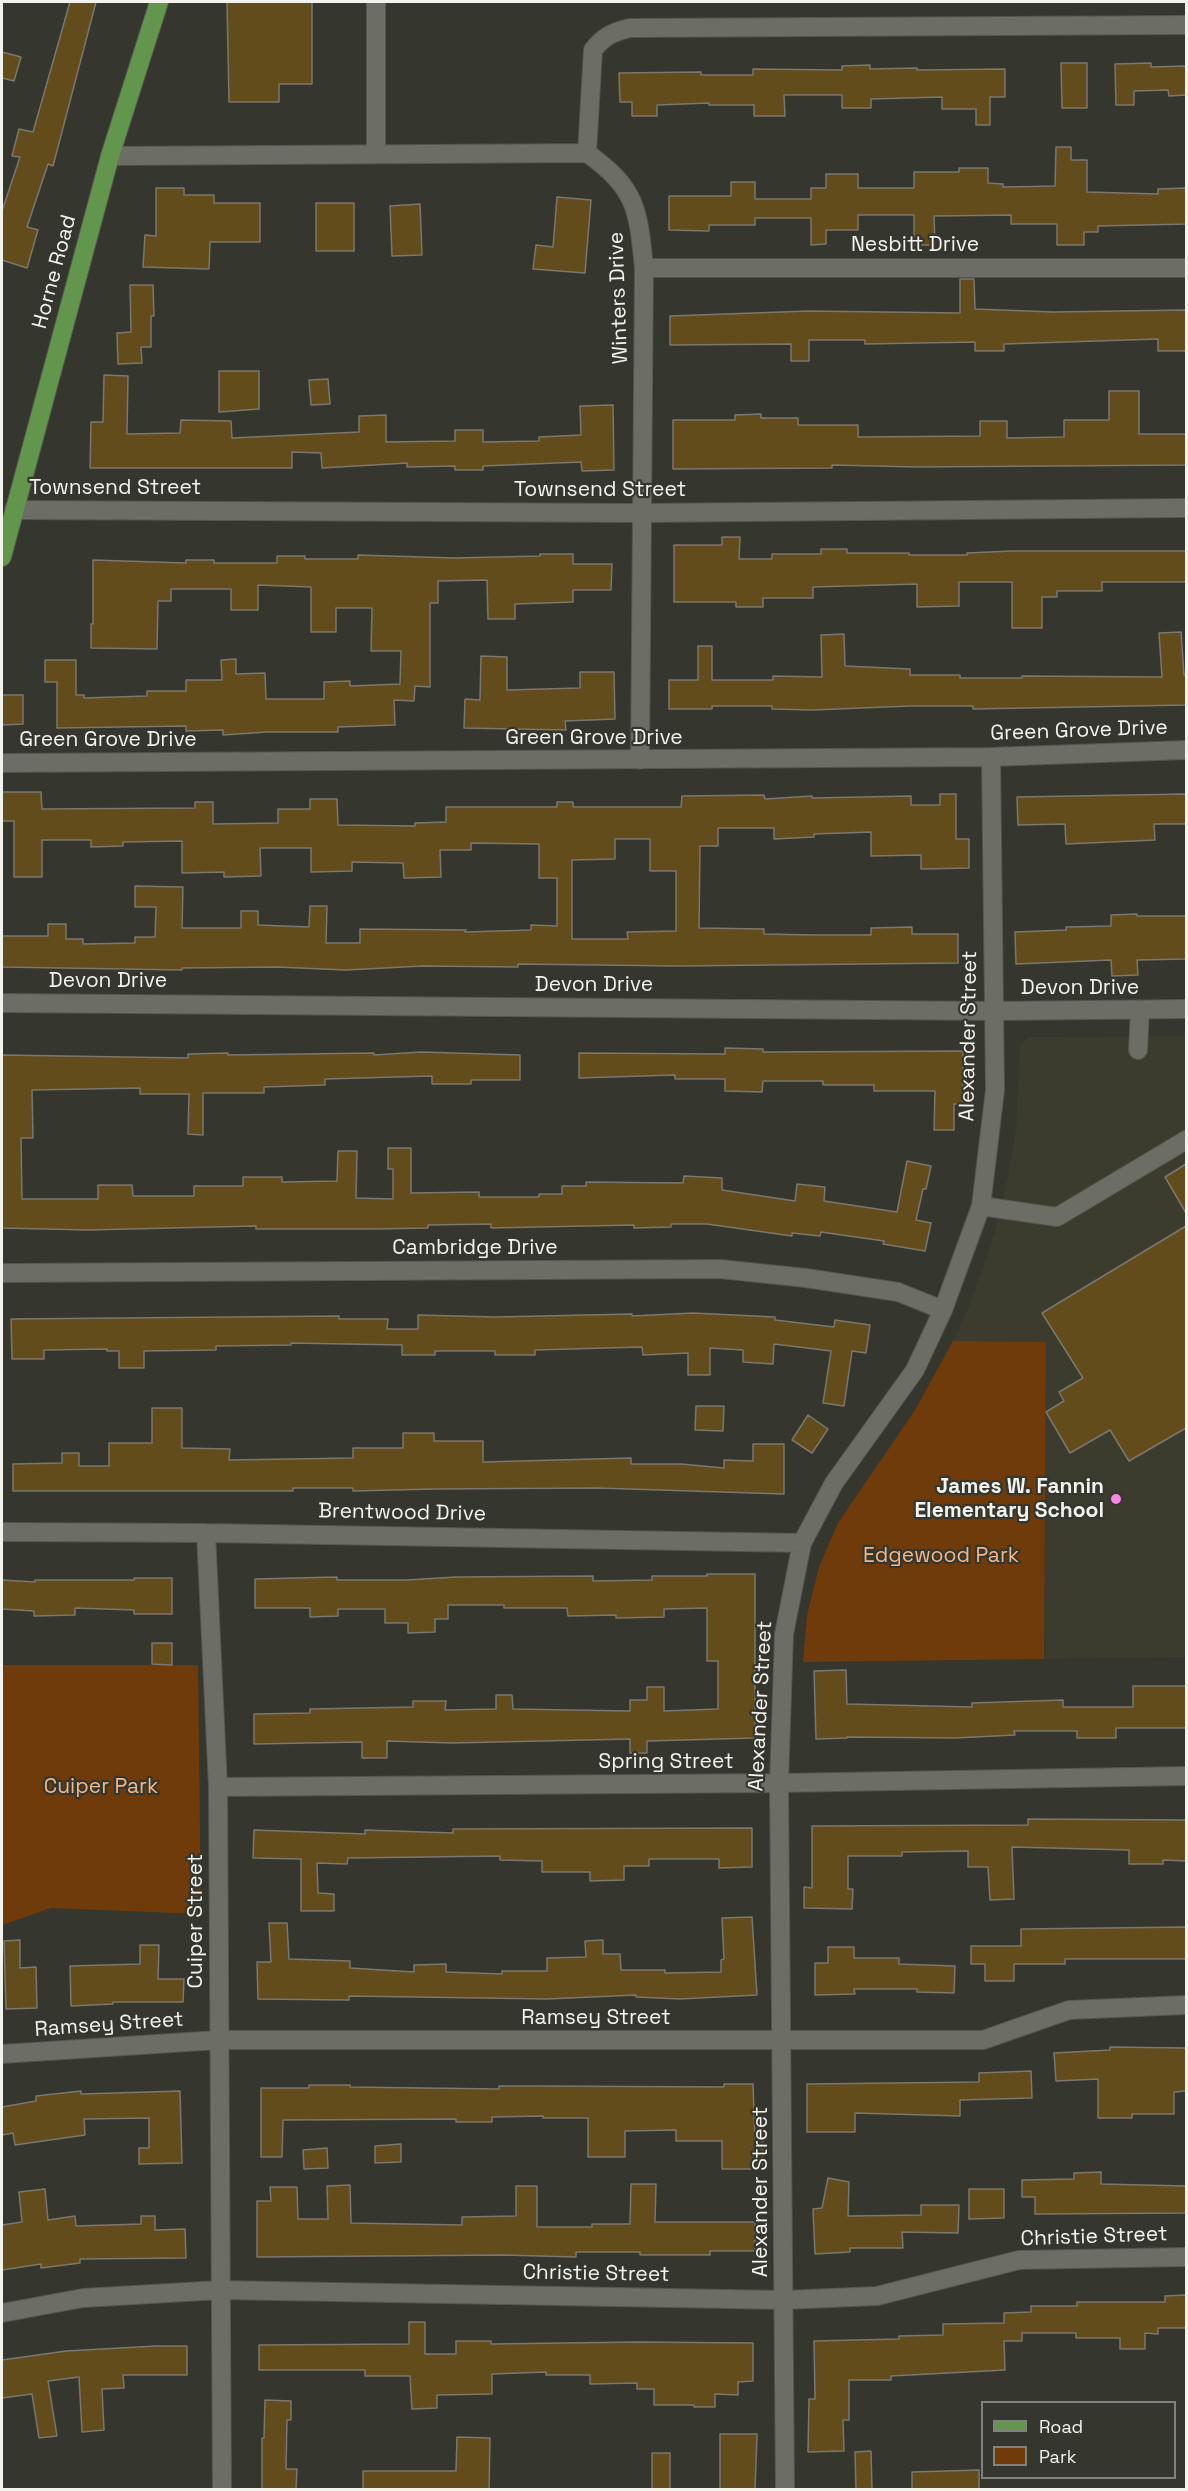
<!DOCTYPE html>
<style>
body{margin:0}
#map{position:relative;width:1188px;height:2491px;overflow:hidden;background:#35362e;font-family:"Space Grotesk",sans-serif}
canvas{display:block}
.frame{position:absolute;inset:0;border:3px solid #f3f3ee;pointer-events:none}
.legend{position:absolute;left:981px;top:2401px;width:195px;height:78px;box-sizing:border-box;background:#35362e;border:2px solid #81827b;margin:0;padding:8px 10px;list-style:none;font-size:18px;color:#f3f3ee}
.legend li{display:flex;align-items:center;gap:12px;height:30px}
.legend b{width:30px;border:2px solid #81827b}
</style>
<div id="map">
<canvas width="1188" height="2491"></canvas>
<div class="frame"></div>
<ul class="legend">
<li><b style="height:8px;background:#62964d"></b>Road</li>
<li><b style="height:16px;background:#703b0a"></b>Park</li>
</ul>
</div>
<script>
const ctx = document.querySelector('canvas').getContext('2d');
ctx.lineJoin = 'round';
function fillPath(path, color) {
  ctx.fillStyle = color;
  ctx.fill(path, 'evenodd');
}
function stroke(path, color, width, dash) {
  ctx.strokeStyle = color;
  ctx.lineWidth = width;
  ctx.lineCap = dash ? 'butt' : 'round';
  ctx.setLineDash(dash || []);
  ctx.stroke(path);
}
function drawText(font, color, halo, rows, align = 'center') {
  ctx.font = font + ' "Space Grotesk",sans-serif';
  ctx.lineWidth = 4.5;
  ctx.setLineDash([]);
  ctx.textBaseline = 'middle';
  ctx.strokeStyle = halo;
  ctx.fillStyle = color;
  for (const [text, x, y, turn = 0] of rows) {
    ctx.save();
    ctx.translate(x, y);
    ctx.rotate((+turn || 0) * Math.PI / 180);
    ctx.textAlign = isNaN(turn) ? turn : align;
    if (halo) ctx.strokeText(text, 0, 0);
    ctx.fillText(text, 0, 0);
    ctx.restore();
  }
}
fillPath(new Path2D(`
 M1186 1036V1657L1044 1659 1046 1342 953 1341 969 1306 992 1243 1009 1172 1017 1120 1020 1044 1027 1037Z`), '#3b3c2d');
fillPath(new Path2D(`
 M953 1341 1046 1342 1044 1659 803 1662 807 1615 819 1567 838 1523 915 1410Z
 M2 1665H198L201 1914 51 1908 2 1925Z`), '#703b0a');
const building = new Path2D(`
 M70 2H96L53 166 48 164 27 227 38 230 27 268 2 260V211L20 157 12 156 19 129 33 132Z
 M227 2H312V84H279V102H229Z
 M2 52 21 57 14 81 2 78Z
 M1061 63H1087V108H1062Z
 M1151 63V67L1186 66V95L1169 96 1168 90 1134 91V105H1116L1115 64Z
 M870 65V69L917 68V70L1005 69V97H990V125H976V109H942V97L871 99V108H842V95H784L785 116H754V105H709V103L657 105V116H632V102H620L619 73 701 72V75H753V69L842 70V66Z
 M1056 147H1071V160H1087V192L1158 194V189L1186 188V224L1098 226V232H1084V245H1057V224H1011V215L934 216 935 245H914V215H858V230H826V244L811 245V218H755V225H709V231L669 230V196H731V182H755V199H811V188H826V174H858V188H914V172H959V168H988V183L1003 184V187L1055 186Z
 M156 188H184V195H214V203H260V242H210L209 269 143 267 145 235 156 236Z
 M557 197 591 200 585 273 533 269 536 245 553 247Z
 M316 203H354V251H316Z
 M420 204 422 255 392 256 390 206Z
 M960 279H974L975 309 1053 312 1186 310V351H1158V339L1004 344V351H975V342L865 344V340H809V361H791V344L670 345V316L809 311 960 313Z
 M130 285H153L154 316H151V347H141L142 363 118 364 117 333 131 332Z
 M219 371H259V409L219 412Z
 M104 375 128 376 127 434 180 433 181 420 231 421 232 438 359 432V416L386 415V442L455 441V430H483V442L539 441V437L581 435 580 406 613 405 614 470 582 471 581 462 483 466V470H455V466L407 467V463L322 468 321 453 292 452V468H90L91 422H103Z
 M328 379 330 404 311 405 309 380Z
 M1109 391H1139V434H1186V465L918 467 832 465V468L673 469V420H735V415L761 414V418H798V425H858V437L980 436V421H1007V438L1064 437V420H1109Z
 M722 537H740L739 559H772V554H821V549H847V553H909V555H967V553L1012 551H1186V582H1102V591H1057V597H1042V628H1012V582H959V606L917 607V584L813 587V598H763V607H736V602H674V545H722Z
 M540 554H573V564H612L611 590H573V602L515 604V619H488L487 580 438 581V603H430V687L415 686 414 701 394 700 395 725 338 727V732H267L223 735V730L186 731V726L57 728V682H45V660H76V695H84V698L147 696V691H186V680H222L221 660 236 659V674L265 673 266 699H324V682L350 681V686L400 684 401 651H371L372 608H336V632H311V587L258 585V610H231V589H171V601H158L157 649 91 648V624H93V560L186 563V560H214V563H277V556H305V559H358V555L454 558 540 556Z
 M1181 632 1184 675H1186V705L973 709V706H910L813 710 772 709V706H712V709H669V680H698V646H712V680H773V676L822 677 821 635 844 634 845 666 910 669V675H960V678H1022V676L1162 677 1159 633Z
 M481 656 507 657V690L580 688V672H614L615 719 565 721 566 730 464 728 465 699 480 700Z
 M2 695H23V724L2 725Z
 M2 792H41L42 809 195 808V802H213V824L278 823V809H310V799H337L338 825 415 826V823L446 822V807H557V802H573V807H681L682 796 764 795 765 799 812 796V798L911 796V805H940V794H956V839H969V868L921 869V855L871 856V832L814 834V837L774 839V828H718V846H700L699 928 764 929V934L813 935H871V928L912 927V934H958V963L677 966 518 964V967L423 966 346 970 277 967 182 968V970L2 967V936H48V924H66V939H83V944L135 943V937H155L156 907H135V886L183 887 182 928H241V911H258V925L309 927 310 906H327L326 943H360V929L466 930 465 932 531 930V925L557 926V878H539V844L471 843V850H440L441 877 404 878 403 863 352 862V871L311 872V848H260L261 876 224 877V872L182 873V841L123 842V846L91 847V840H42V877H14V821H2ZM615 839H650V871H676V931L627 932 628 939H572V860L615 859Z
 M1186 794V824H1154L1155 840 1066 844 1065 824 1018 825 1017 797Z
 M1137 914V916H1186V959L1137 960 1138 975 1112 976 1111 960 1016 964 1015 932 1066 930V927L1111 926V915Z
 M725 1048 763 1049V1052L963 1051V1104H954V1130H934L935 1091H874V1085H823V1081H763L762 1092 725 1091V1079H675V1075L579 1078V1053L725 1054Z
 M421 1052 520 1055V1080H471V1084H432V1076L325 1079V1085L264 1087V1093H203V1135L188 1134 189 1094H140V1088L32 1090 33 1138H21L22 1199H98V1185H132L133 1196H194V1186H243V1177H282V1182L337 1181 338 1151H357L356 1198 393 1199V1169H388V1148H411V1193L479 1192V1197H539V1194H562V1186H586V1182L683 1183 684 1176 722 1178V1190L795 1201 797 1184 825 1187 824 1201 897 1212 907 1161 931 1166 926 1189H923L916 1220 931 1223 925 1251 883 1244 884 1241 821 1232 820 1236 792 1233V1236L707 1224H671V1227L634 1228V1225L491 1228V1224L428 1225V1228L374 1229H256V1226L88 1230 2 1228V1055L188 1058V1054L228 1053V1055L374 1053V1055Z
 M1186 1164V1213L1165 1177Z
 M1186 1226V1428L1129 1461 1110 1430 1070 1453 1046 1412 1064 1401 1059 1392 1083 1378 1042 1313Z
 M693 1313 775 1317V1320L834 1327 835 1320 870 1325 866 1353 852 1351 844 1406 823 1403 831 1351 774 1344 773 1364 743 1362V1350L710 1348V1375H688V1353L643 1355 642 1347 535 1350V1355H495V1351H435V1355H402V1345L291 1343V1345L216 1346V1350L144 1351V1368H119V1351H107V1349L44 1350V1359H12L11 1319 339 1316V1319H388L387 1329H418V1315L495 1317 632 1314V1316Z
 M696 1406H724L723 1431 695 1430Z
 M152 1408H182V1448L230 1449 229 1460 353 1458V1448H403V1433H434V1441H483V1462L631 1458V1464H681L724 1468V1460L753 1461V1444H784V1494L597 1488 434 1489 353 1491V1488H293V1491H13V1464L62 1463V1453H79V1466H109V1443H152Z
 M808 1415 828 1429 812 1453 792 1440Z
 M707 1574H755V1738L647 1741V1753H630V1739L452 1743 387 1741V1758H362V1742L254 1744V1714L310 1713V1709L413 1707V1701H446L445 1710 496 1709V1695H512L513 1709 630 1711V1700H647V1687H664V1711L718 1709V1661H707V1608L664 1609V1617L616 1618V1615L568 1616 567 1608H504V1605H448V1619H435V1632L408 1633V1623H385V1609H338V1616L310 1617V1608H255V1579L337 1577V1580H407L456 1577 593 1576V1581L652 1580V1576H707Z
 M134 1578H172V1614H134V1610L75 1608V1615L34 1616V1611L2 1609V1580L35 1582V1580H134Z
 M152 1643H172V1665L152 1664Z
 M846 1670 847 1704 972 1707V1703L1063 1700V1707H1133V1686H1186V1728H1116V1738H1077V1731H1014L1015 1735 955 1738 847 1737V1738L816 1739 814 1671Z
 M1028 1819 1186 1820V1861L1163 1860V1864H1129V1850L1012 1847 1014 1899 990 1900 988 1867H968V1851L902 1852V1856H848V1889H853L852 1909 804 1908V1887L812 1888V1826L1028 1825Z
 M752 1828V1867L719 1868V1859H649V1866H624V1880L590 1881V1872H542V1861L500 1860V1856L348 1858 347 1864 317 1863 318 1893 334 1894V1911H301V1859L253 1858 254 1830 365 1834V1830L453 1833V1829Z
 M752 1917 757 1995 680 1999 636 1997V1995L547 1999 349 1996V2000L258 1999 257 1962H271L269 1923H287L289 1959 350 1961V1968L414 1972V1965L446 1964V1972L502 1974V1971H547V1958L586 1957 585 1941 603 1940V1954H620L621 1970H665V1973L721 1972V1960L724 1959 722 1918Z
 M1186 1927V1959H1065V1964H1014V1981H985V1964H971V1946H1021V1929Z
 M20 1940V1968L36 1967 37 2008 6 2009 4 1941Z
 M140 1945H159L158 1979H184L183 2002H113V2004L71 2006 70 1966 140 1964Z
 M828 1947H854V1958H899V1964L955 1966 954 1993 917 1992V1989H854L855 1994 815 1995V1963H828Z
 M1110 2047 1186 2048V2091L1174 2092V2114H1132V2118H1098V2079L1056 2081 1054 2053 1110 2050Z
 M1031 2071 1032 2098 960 2100V2116L855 2113V2132H807V2084L979 2082V2073Z
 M724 2084H753L755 2141H763V2169H722V2141H676V2130L625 2131V2157H588V2118H543V2116L492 2117V2122H456V2119L283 2120 282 2157H261V2088H309V2085H350V2087L499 2089V2086H534L724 2087Z
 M81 2091V2094L180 2091 182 2163 139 2164V2148H149V2118L84 2119 85 2135 15 2145 13 2133 2 2135V2107L36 2101V2096Z
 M401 2144V2162L375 2163V2146Z
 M327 2148 328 2168 304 2169 303 2150Z
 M1101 2172V2184L1186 2186V2213L1035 2214V2197H1022V2180L1074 2179V2173Z
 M828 2178 849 2182 848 2216 921 2215V2205H959L958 2233 902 2232 903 2248H850V2252L815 2254 813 2209 822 2208Z
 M631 2184H656L655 2222H755V2251H710V2255H640V2252H576V2257L503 2255 257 2257V2201H271L270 2187H297L298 2219H328L327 2186 350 2185 351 2223 462 2225V2217L516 2216V2186H537V2227H592V2224H630Z
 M45 2189 48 2220 75 2216 76 2226 141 2224V2216H155V2230L185 2229 186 2258 80 2259V2263L41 2268V2264L2 2270V2225L22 2222 19 2192Z
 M969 2189H1004V2218L969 2219Z
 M1186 2295V2328H1158V2334L1145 2333V2349H1120V2338H1076V2333H1022V2341H1004L1005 2370 891 2376V2380H849V2420H843L844 2451 808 2452 809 2399H815L814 2341 899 2339V2336L943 2335V2324L1004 2323V2313L1031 2312V2306H1077V2302H1165V2296Z
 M409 2322H425V2354H456V2341H491V2344L637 2342 753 2343V2381L738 2382V2395L715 2394V2407H694V2405H654V2389H637V2383L590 2384V2375H546V2372L492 2374V2394L437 2395V2408L412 2409 410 2376H365V2370H259V2345L409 2344Z
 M156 2346H187V2375H123L124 2388 102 2389 104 2430 82 2432 79 2377 48 2381 57 2436 39 2438 32 2394 2 2398V2360L66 2351Z
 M265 2400 291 2401V2420H287L286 2469H297L296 2490H262V2438H264Z
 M720 2434H757L755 2490H720Z
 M457 2437 490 2438 489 2490H363V2471H456Z
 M871 2451 872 2490H856L855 2452Z
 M652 2453H670V2490H652Z
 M979 2470V2490H912V2472Z`);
fillPath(building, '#624c1b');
stroke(building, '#7c776e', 1.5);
const minor = new Path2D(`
 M587 153 593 50C604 36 613 32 630 28L1186 25
 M376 154V2
 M110 156 587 153C637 189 638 209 644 268L640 760
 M644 268H1186
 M14 510 643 513 1186 508
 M2 763 991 757 1186 750
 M2 1003 994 1011 1186 1009
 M1138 1050 1140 1010
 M981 1206 1057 1217 1186 1140
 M2 1273 720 1269 806 1278 898 1292 943 1310
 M2 1532 206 1533 802 1543
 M206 1533 218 1787 222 2490
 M218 1787 779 1783 1186 1776
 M2 2054 218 2040H983L1069 2010 1186 2005
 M2 2313 83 2298 220 2290 784 2300 877 2296 1019 2260 1186 2257
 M785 2490 779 1783 784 1634 802 1543 834 1483 915 1370 943 1310 981 1206 995 1090 991 757`);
const major = new Path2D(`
 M2 557 110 156 159 2`);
stroke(minor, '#55554e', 20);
stroke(major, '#55554e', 20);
stroke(minor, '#6c6d64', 18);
stroke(major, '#62964d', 18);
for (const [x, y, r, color] of [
 [1116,1499,6,"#fc86e4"]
]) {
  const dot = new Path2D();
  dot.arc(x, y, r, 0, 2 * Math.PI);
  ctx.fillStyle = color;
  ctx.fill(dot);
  stroke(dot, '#35362e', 2);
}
drawText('21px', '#f3f3ee', '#35362e', [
 ["Nesbitt Drive",915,245],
 ["Horne Road",55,272,-75],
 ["Winters Drive",619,298,-92],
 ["Townsend Street",115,488],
 ["Townsend Street",600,490],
 ["Green Grove Drive",1079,731,-2],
 ["Green Grove Drive",594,738],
 ["Green Grove Drive",108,740],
 ["Devon Drive",108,981],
 ["Devon Drive",594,985],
 ["Devon Drive",1080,988],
 ["Alexander Street",969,1036,-89],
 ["Cambridge Drive",475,1248],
 ["Brentwood Drive",402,1513,1],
 ["Alexander Street",761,1706,-87],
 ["Spring Street",666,1762],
 ["Cuiper Street",196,1921,-90],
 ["Ramsey Street",596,2018],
 ["Ramsey Street",109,2025,-4],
 ["Alexander Street",761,2192,-90],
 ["Christie Street",1094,2237,-2],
 ["Christie Street",596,2274,1]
]);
drawText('bold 21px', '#f3f3ee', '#35362e', [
 ["James W. Fannin",1104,1487],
 ["Elementary School",1104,1511]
], 'right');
drawText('21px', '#f2b68b', '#35362e', [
 ["Edgewood Park",941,1556],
 ["Cuiper Park",101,1787]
]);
</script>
